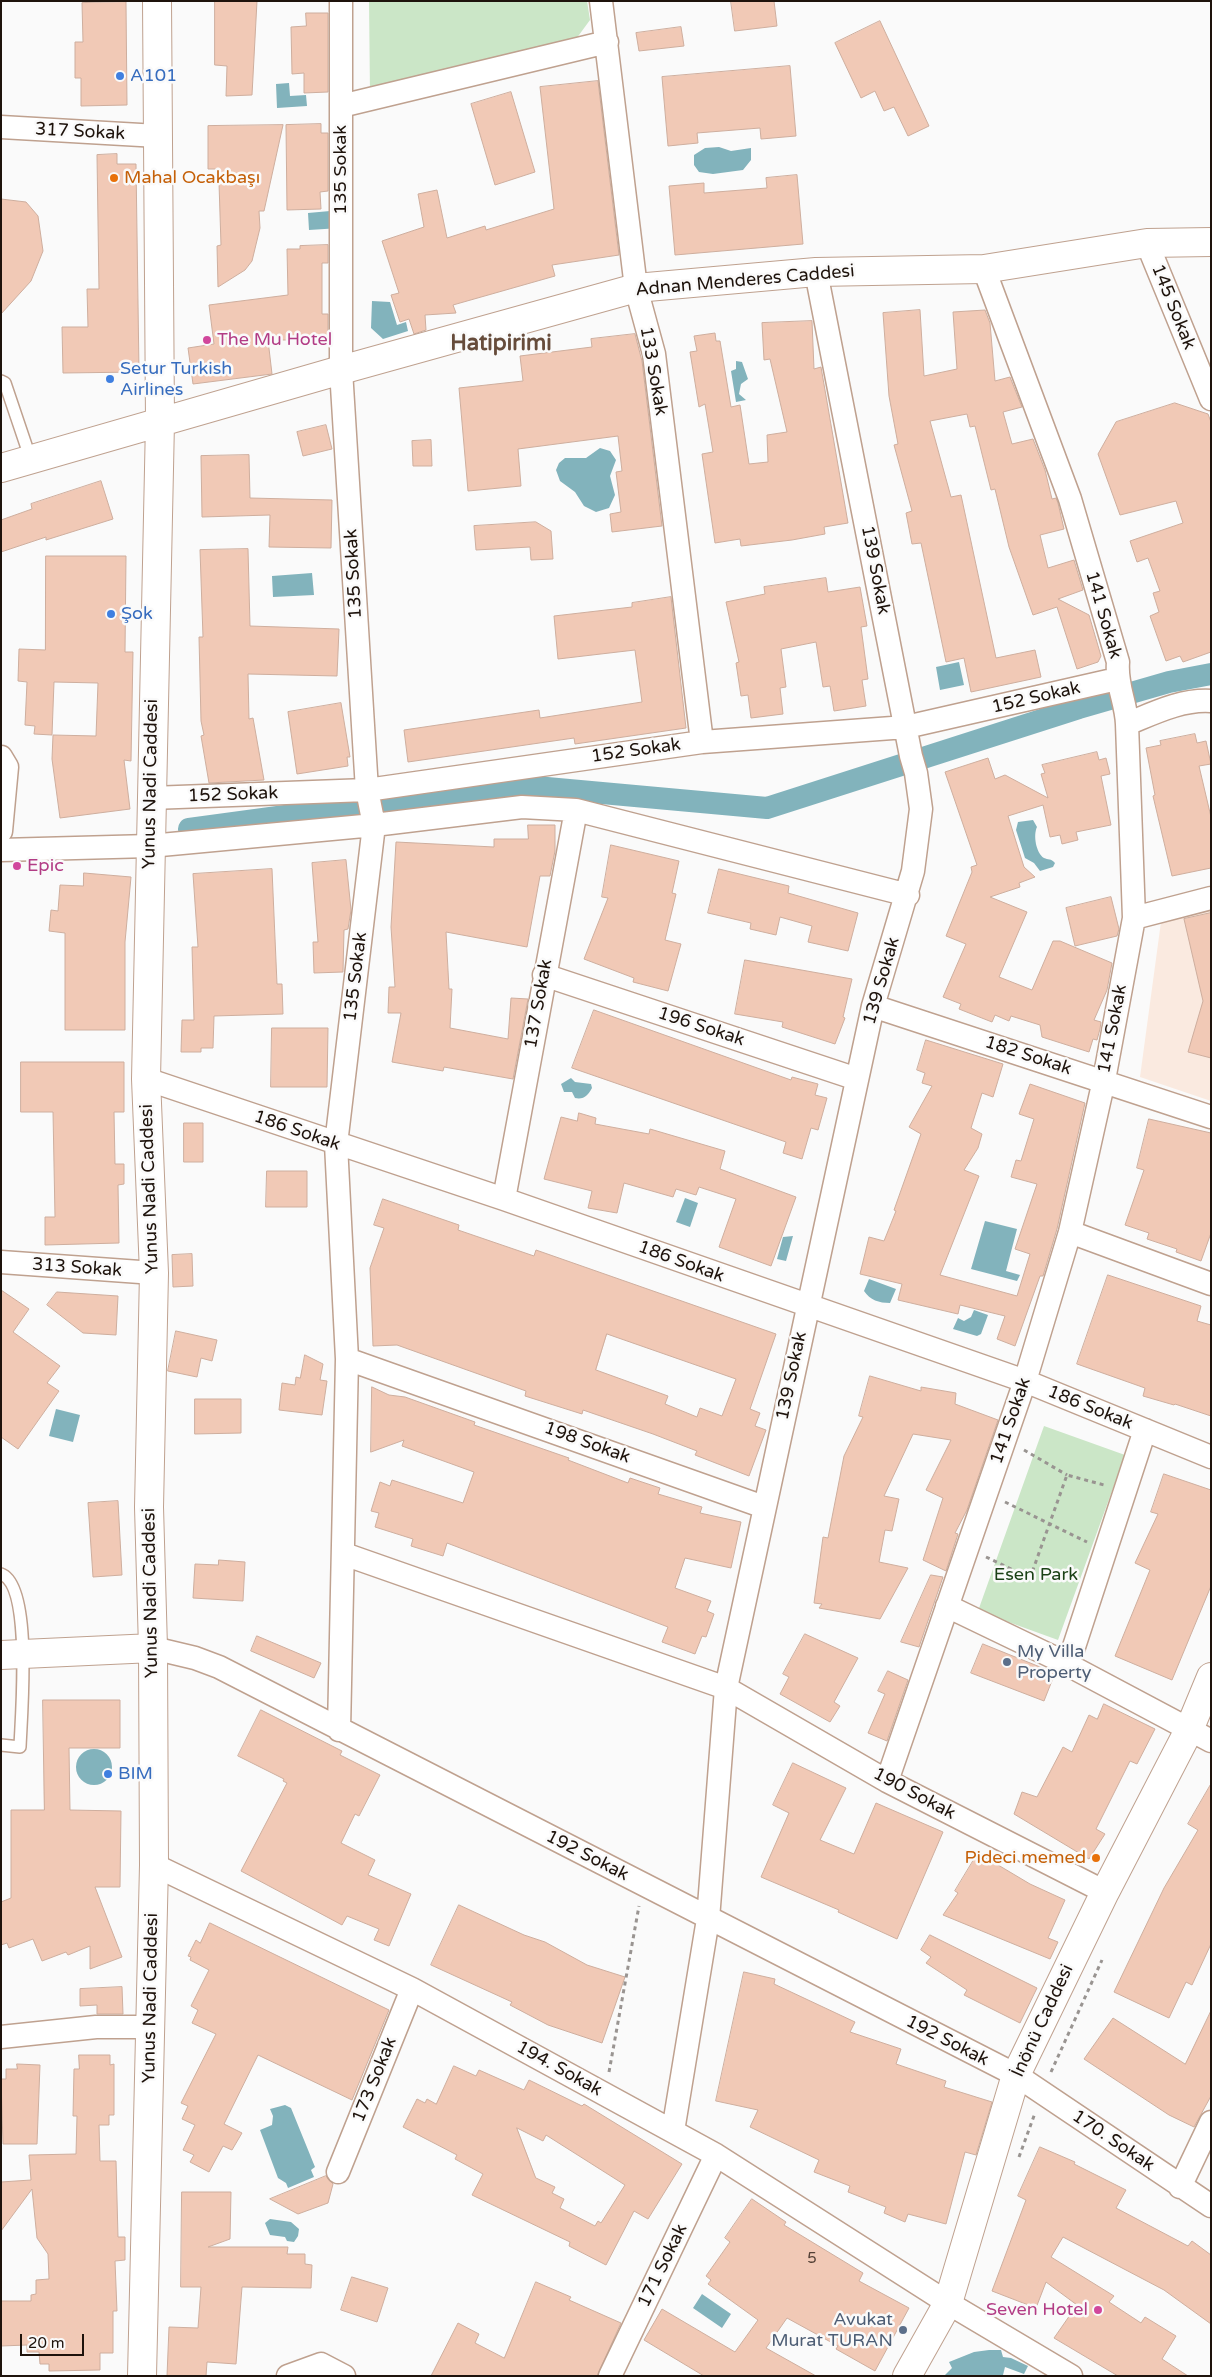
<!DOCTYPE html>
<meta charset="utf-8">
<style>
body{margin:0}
#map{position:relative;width:1212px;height:2377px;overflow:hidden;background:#fafafa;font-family:"Varela Round",sans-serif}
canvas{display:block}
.frame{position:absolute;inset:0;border:2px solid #1e130c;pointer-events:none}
.scale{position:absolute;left:20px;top:2334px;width:64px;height:22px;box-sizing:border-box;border:2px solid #1e130c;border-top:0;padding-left:6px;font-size:15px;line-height:18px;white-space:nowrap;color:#1e130c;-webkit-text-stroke:4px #fafafa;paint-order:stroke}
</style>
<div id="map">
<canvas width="1212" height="2377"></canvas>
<div class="frame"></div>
<div class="scale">20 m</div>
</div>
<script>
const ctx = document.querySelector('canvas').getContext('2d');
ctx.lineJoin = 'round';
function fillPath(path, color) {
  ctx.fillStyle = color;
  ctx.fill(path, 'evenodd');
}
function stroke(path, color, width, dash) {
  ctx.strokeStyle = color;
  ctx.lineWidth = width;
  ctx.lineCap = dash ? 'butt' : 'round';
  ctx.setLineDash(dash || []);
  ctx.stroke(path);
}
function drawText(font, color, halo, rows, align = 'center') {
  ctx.font = font + ' "Varela Round",sans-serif';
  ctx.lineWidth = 5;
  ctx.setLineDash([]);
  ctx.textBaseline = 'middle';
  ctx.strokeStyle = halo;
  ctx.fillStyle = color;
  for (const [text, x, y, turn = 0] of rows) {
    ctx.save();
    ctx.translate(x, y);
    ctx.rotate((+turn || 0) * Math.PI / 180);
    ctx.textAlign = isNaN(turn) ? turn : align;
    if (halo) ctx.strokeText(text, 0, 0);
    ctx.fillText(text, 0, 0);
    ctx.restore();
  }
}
fillPath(new Path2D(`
 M1211 909V1101L1140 1077 1161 922Z`), '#faeae0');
fillPath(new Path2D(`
 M369 1H587L590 20 568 50 370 94Z
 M1044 1426 1125 1455 1058 1640 978 1611Z`), '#cbe6c7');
fillPath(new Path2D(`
 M289 83 290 96 306 95 307 106 277 108 276 84Z
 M719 147 731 151 751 148V160L743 170 713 174 699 172 694 165V155L705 148Z
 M337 196 340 228 309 230 308 213 330 211 329 197Z
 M372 301 390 302 397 325 406 322 408 331 383 339 371 328Z
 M736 361 742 362 748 379 741 384 739 394 746 400 736 402 731 371 736 369Z
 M600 448 610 451 616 460 610 476 615 495 609 508 596 512 584 506 575 492 560 481 556 470 559 463 565 458H586Z
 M312 573 314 595 273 597 272 576Z
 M959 662 964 685 940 690 936 667Z
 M1033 820 1037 827C1033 835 1036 853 1044 858 1048 860 1051 858 1055 863L1053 867 1040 871 1034 863 1025 858 1016 830 1018 822Z
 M571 1078 575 1082 591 1084 592 1088C588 1095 584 1100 575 1098L572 1092H564L561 1084Z
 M685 1198 698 1203 690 1227 676 1222Z
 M985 1221 1017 1229 1006 1271 1020 1275 1017 1281 971 1269Z
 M793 1236 786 1261 777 1259 783 1237Z
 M869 1279 896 1289 890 1303C879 1303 870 1300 864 1291Z
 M974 1310 988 1315 981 1334 977 1336 953 1329 958 1318 964 1321 971 1317Z
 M56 1409 80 1415 73 1442 49 1436Z
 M76 1767a18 18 0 1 1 36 0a18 18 0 1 1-36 0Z
 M285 2105 291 2108 315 2167 311 2170 314 2177 288 2188 286 2183 278 2178 260 2130 272 2125 273 2116 270 2109Z
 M270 2219 291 2222 299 2229 298 2236 294 2242 287 2241 285 2237 270 2235 265 2223Z
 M702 2294 731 2314 722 2328 693 2308Z
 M989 2350H1001L1003 2357 1011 2358 1028 2366 1024 2374 1005 2367 1003 2375 944 2376 952 2368 949 2362 974 2352Z`), '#82b3bc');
stroke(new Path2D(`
 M189 829 514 785 767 808 1079 708 1169 682 1211 674`), '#82b3bc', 22);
const building = new Path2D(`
 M215 1H257L252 95 226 96 227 66 215 65Z
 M731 1H774L777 26 735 31Z
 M126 2 127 105 81 106V78H75V42H83L82 3Z
 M306 13H328V92L304 93V73L292 74 291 27 306 26Z
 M880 21 929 126 908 136 894 107 884 111 875 91 861 98 835 43Z
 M681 27 684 46 639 51 636 33Z
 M790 66 796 136 761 139 760 128 697 133 698 143 668 146 662 77Z
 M598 81 619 255 552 265 555 276 453 305 456 313 425 315 426 330 414 334 409 319 400 322 391 295 399 293 382 241 424 227 418 194 437 190 447 238 485 226 486 230 554 209 540 87Z
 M511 92 535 172 495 185 471 104Z
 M321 124V133H328V191L320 192 321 209 287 210 286 125Z
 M283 125 264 211H259L260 228 252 261 245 270 218 287 217 246 221 245 219 183 218 169H208V126Z
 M117 154V164H136L139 372 63 373 62 327H88L87 289H99L97 155Z
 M797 175 803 244 675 255 669 186 704 183V193L767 188 766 178Z
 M1 199 26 202 38 216 43 251 31 281 1 314Z
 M328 245V263H322V314H328V340H268L272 374 193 384 188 348 214 344 209 305 288 295 287 249H300V246Z
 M920 310 924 376 957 369 953 312 985 310 990 323 995 381 1010 377 1022 407 1003 412 1012 444 1033 439 1045 470 1052 499 1056 498 1058 503 1064 529 1040 535 1048 568 1074 560 1083 590 1058 599 1089 615 1101 656 1098 662 1077 669 1057 607 1033 615 1009 547 995 489 991 490 975 426 970 427 967 414 930 421 951 497 961 495 996 658 1035 650 1041 677 971 692 964 658 946 662 921 543 912 544 906 513 912 511 894 445 898 444 889 396 883 313Z
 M812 321 814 369 821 367 848 523 824 527 825 534 792 540 741 546 740 539 715 543 702 454 713 452 705 404 699 407 690 352 697 351 694 336 715 333 716 341H720L731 407 740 405 749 464 768 462 767 435 787 432 770 359 764 360 762 323Z
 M635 334 642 361 662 526 612 532 610 514 621 512 616 472 622 471 618 436 518 449 521 486 468 491 459 388 523 381 520 356 592 347 591 339Z
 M1175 403 1208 414 1211 422V652L1183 662 1180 656 1166 661 1150 616 1159 612 1153 593 1160 591 1148 558 1137 562 1130 541 1183 523 1176 501 1120 515 1098 454 1116 422Z
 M326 425 332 449 303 456 297 432Z
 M431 440 432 466H413L412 441Z
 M249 455 250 498 332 500 331 548 269 547 270 515 202 517 201 456Z
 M101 481 113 519 46 540V537L1 552V520L32 509 31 504Z
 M536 522 551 531 553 559 531 560 530 547 476 550 474 526Z
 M248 549 250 626 339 629 337 676 248 674 249 719 253 718 264 780 209 783 201 736 204 735 201 721 199 637H203L200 550Z
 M46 556H126L125 652H133L131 761 124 760 130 809 60 818 52 759 53 735 96 736 98 683 54 682 52 735 34 734 35 726 25 725 27 682 18 681 19 649 45 650Z
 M826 578 828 592 860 587 867 626 861 627 868 679 862 680 866 706 834 711 830 686 823 687 816 642 781 649 786 687 780 688 783 714 751 718 748 695 741 696 736 663 739 662 726 602 765 594 764 587Z
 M671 597 686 728 575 744 574 738 408 762 404 730 539 710 540 718 642 702 635 650 558 659 554 616 632 607V603Z
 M341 703 350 757H347L348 766 297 774 288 712Z
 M1195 734 1197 743 1206 741 1211 764 1199 766 1211 817V868L1172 876 1153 796 1155 795 1146 748 1161 745 1160 741Z
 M1097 752 1099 760 1106 758 1110 774 1101 776 1111 825 1076 832 1078 840 1062 844 1060 835 1050 837 1043 805 1008 816 1024 867 1035 877 1019 883 1020 887 990 897 1027 912 999 977 1032 990 1053 941H1060L1112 963 1107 990 1094 1020 1101 1022 1100 1029 1097 1040 1093 1039 1089 1052 1042 1037 1040 1025 1011 1016 1009 1021 995 1015 992 1022 959 1009 961 1004 943 997 966 944 946 936 972 872 971 867 977 865 945 772 988 758 995 779 1005 775 1048 798 1041 774 1045 773 1042 765Z
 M528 825H555V851L550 876H540L527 947 446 932 449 989H452L450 1028 508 1039 511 998 528 999 513 1079 444 1067 443 1071 392 1062 401 1013H388L389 987H395L391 927 396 842 494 847V839H528Z
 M611 845 679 861 672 893 676 894 665 940 681 944 668 991 633 982 634 978 584 959 608 898 602 897Z
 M346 860 351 910 348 929 344 930 343 972 314 973 313 942H318L312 863Z
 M272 869 277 984H282L283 1014 214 1016 213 1048H201V1052H181L182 1020H194L192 947H198L193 874Z
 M719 869 789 886 788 893 858 913 848 951 808 942 812 926 780 917 776 935 750 929 751 923 708 913Z
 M84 873 131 877 125 942V1030H65V933L49 931 51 910 58 911 60 885 83 886Z
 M1111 897 1119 929 1117 936 1075 946 1066 908Z
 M1211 913V1058L1188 1052 1203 1001 1184 919Z
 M745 960 852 979 843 1017 845 1018 835 1044 782 1027 783 1022 735 1014Z
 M594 1010 791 1080 792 1077 818 1084 815 1095 827 1098 818 1130 811 1128 802 1159 783 1153 786 1142 572 1068Z
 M272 1028H328L327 1087H271Z
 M926 1040 1003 1064 993 1097 982 1093 971 1128 982 1134 978 1148 964 1170 979 1176 940 1275 1017 1296 1030 1254 1015 1249 1037 1184 1011 1177 1016 1160 1021 1161 1034 1119 1019 1114 1030 1084 1085 1103 1057 1229 1043 1276H1040L1015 1346 997 1339 1005 1316 960 1305 958 1314 898 1300 902 1284 860 1274 869 1237 884 1241 896 1211 894 1210 921 1134 909 1127 932 1086 922 1083 925 1073 917 1070Z
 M21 1062H124V1112H114L115 1164H124V1184L118 1185 119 1243 45 1245V1217H55L53 1112H21Z
 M579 1113 596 1118 595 1124 649 1134 650 1129 725 1151 720 1169 796 1197 771 1266 719 1247 736 1199 699 1187 696 1195 676 1189 673 1197 624 1183 617 1213 588 1208 592 1191 544 1179 561 1117 577 1121Z
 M1149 1119 1211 1133V1233L1201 1261 1176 1252 1177 1249 1147 1239 1149 1233 1125 1225 1144 1170 1137 1168Z
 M184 1123H203V1162H184Z
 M267 1171H307V1207H266Z
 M383 1199 459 1225 458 1230 534 1256 536 1250 776 1334 750 1409 760 1413 755 1426 766 1430 749 1476 695 1455 697 1451 653 1434 583 1410 582 1414 525 1396 526 1391 397 1345 373 1346 370 1268 384 1228 374 1225ZM607 1334 736 1379 722 1416 700 1408 697 1417 665 1404 668 1396 596 1370Z
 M192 1254 193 1286 173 1287 172 1255Z
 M1108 1275 1201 1306 1197 1321 1211 1325V1416L1175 1404 1174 1405 1143 1396 1145 1388 1077 1364Z
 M1 1290 29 1309 13 1332 60 1366 47 1383 59 1391 18 1449 1 1437Z
 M57 1292 118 1296 116 1335 83 1333 47 1305Z
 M176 1331 217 1340 212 1361 201 1358 197 1377 168 1371Z
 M305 1355 323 1364 320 1380 327 1381 322 1415 279 1410 282 1383 295 1385 296 1377 300 1378Z
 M870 1376 921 1391V1387L956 1393 955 1404 998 1420 967 1510 955 1533 958 1534 946 1571 923 1560 943 1498 926 1490 951 1440 913 1434 884 1496 899 1499 892 1531 885 1530 879 1562 908 1568 880 1619 819 1608 822 1604 814 1603 823 1537 828 1538 844 1456 863 1417 859 1416Z
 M372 1387 389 1395 405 1397 475 1422 474 1425 569 1458 568 1460 628 1483 630 1478 660 1488 658 1494 702 1507 700 1513 741 1522 731 1568 685 1558 675 1588 711 1601 707 1611 714 1614 706 1637 702 1636 695 1654 662 1642 668 1627 447 1543 443 1556 411 1546 413 1539 375 1527 379 1513 371 1511 380 1482 390 1486 392 1480 463 1503 474 1472 402 1446 404 1440 371 1452Z
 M195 1399H241V1433L195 1434Z
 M1164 1474 1211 1490V1586L1172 1680 1115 1656 1150 1570 1135 1563 1158 1514 1151 1512Z
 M118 1501 122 1575 93 1577 88 1503Z
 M219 1560 245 1562 243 1601 193 1598 195 1564 218 1565Z
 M931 1575 943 1577 919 1647 901 1642Z
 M805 1634 858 1658 834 1702 840 1706 830 1722 780 1694 789 1677 783 1674Z
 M257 1636 321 1663 314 1678 251 1651Z
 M983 1644 1055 1673 1044 1701 971 1673Z
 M888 1671 908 1680 887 1741 868 1733 885 1694 878 1691Z
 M43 1700H120V1748H69L70 1810 121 1811 120 1887H95L122 1957 90 1969V1946L68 1955 66 1952 42 1961 33 1939 9 1948 7 1943 1 1945V1902L11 1898V1810H44Z
 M1104 1704 1155 1729 1137 1764 1130 1761 1096 1829 1105 1834 1089 1859 1014 1814 1022 1792 1037 1797 1063 1747 1072 1752 1089 1715 1097 1719Z
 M261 1710 342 1751 340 1755 380 1775 359 1816 355 1814 341 1843 375 1860 368 1875 411 1894 389 1946 374 1940 379 1929 347 1916 342 1925 241 1871 287 1783 283 1781 284 1779 238 1756Z
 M793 1763 846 1788 820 1840 854 1854 876 1803 943 1832 897 1939 838 1912 839 1910 761 1877 789 1813 773 1805Z
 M1211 1784V1944L1192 1985 1186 1982 1169 2018 1114 1992 1164 1888 1198 1830 1188 1824Z
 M978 1853 1030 1884 1065 1900 1048 1938 1058 1942 1050 1959 943 1915 958 1893 955 1891Z
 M459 1905 524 1935 545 1942 587 1965 625 1977 602 2043 548 2025 510 2005 512 2002 431 1965Z
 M210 1923 389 2010 352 2100 258 2055 224 2124 242 2133 232 2150 223 2146 209 2172 190 2162 194 2155 183 2150 195 2125 182 2119 188 2106 181 2103 216 2034 192 2023 198 2010 191 2006 209 1970 190 1960 191 1957 188 1956 196 1940 200 1943Z
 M930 1935 1037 1988 1020 2023 964 1995 967 1990 926 1963 931 1957 921 1950Z
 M744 1972 775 1979 774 1984 855 2022 850 2032 901 2049 896 2064 946 2081 944 2087 992 2102 976 2155 965 2152 946 2224 908 2214 905 2222 884 2213 886 2207 848 2192 850 2186 814 2172 819 2160 750 2127 758 2110 716 2101Z
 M122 1987 123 2014H97V2005L80 2006V1989Z
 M1211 2011V2096L1194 2127 1169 2115 1084 2059 1113 2018 1185 2064Z
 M79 2055H110V2065L114 2064V2115H109V2125H99L100 2161H116L118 2237H125V2260L115 2261 117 2311H113V2353H100V2370L49 2371V2364H40L39 2352H27V2345L1 2346V2301H31V2295L36 2294V2280L49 2279 48 2254 37 2238 32 2189 1 2231V2182L31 2180 29 2155 76 2154 77 2116H73L74 2069H79Z
 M17 2064 40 2065 37 2144H3L1 2079H6V2069H17Z
 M454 2066 476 2076 479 2070 524 2090 529 2080 582 2106 584 2104 682 2164 648 2219 634 2211 606 2265 569 2246 570 2242 472 2195 483 2174 455 2159 457 2155 403 2127 417 2099 425 2103 427 2099 436 2104ZM517 2128 543 2141 546 2135 625 2185 601 2223 598 2221 595 2226 560 2208 564 2199 552 2193 555 2187 536 2178Z
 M1040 2147 1075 2162 1074 2164 1126 2190 1116 2208 1188 2246 1192 2241 1211 2255V2324L1164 2290 1063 2237 1051 2257 1114 2296 1109 2302 1141 2323 1145 2317 1176 2336 1162 2359 1188 2376H1118L1054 2338 1077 2305 1046 2282 1036 2308 992 2291 1026 2200 1018 2196Z
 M326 2176 333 2184 328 2203 298 2214 270 2199Z
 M182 2192H231L230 2239 208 2247H288L287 2254H305V2264L312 2265 311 2288 242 2287 236 2364 207 2362 206 2376H167L169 2327 198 2328 201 2287H181Z
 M752 2199 786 2222 784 2225 863 2273 859 2281 909 2308 875 2371 836 2349 838 2346 787 2318 766 2348 816 2376H704L644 2340 662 2309 735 2352 758 2320 708 2284 711 2280 706 2276 730 2242 725 2238Z
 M352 2277 388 2288 377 2322 341 2310Z
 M536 2282 571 2297 569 2300 621 2323 597 2376H431L458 2323 479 2334 475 2343 504 2358Z`);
fillPath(building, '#f1c9b6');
stroke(building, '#ceae9e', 1);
const lane = new Path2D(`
 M1 381 5 383 31 460
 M1 1574C33 1585 21 1717 20 1747L1 1745`);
const street = new Path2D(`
 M601 1 636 288 654 354 702 742
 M341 106 607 42
 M1 127 158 136
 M1147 243 1211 399
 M1127 724C1154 713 1182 699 1211 701
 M1 757 7 767 1 831
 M151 798 367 790 702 742 906 727 1117 679
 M1 850 150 846 374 825 522 807 576 810 908 895
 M1134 918 1211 898
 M544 975 857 1079
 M873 1006 1211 1117
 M146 1079 504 1199 1025 1381 1211 1457
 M504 1199 576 810
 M1070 1232 1211 1284
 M1 1262 154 1273
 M347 1359 764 1507
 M344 1554 726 1688 887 1781 1105 1892
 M947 1606 1055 1658 1211 1741
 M153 1648 195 1658 219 1667 1016 2075 1211 2206
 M1068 1665 1145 1430
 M339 1730 347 1359 336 1144 374 825 367 790 341 370V1
 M887 1781 1025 1381 1070 1232 1104 1080 1134 918 1127 724C1126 701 1116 686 1118 662L1070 499 984 269
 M154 1865 412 1989 716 2155 948 2303 1071 2376
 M1 2037 96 2027H150
 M673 2131 708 1919 726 1688 873 1006 913 871 921 809 916 773 911 756 816 272
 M338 2172 412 1989
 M1180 2187 1211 2122
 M288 2376 321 2364 344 2376
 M610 2376 716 2155`);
const secondary = new Path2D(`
 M1 468 341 370 636 288 816 272 984 269 1147 243 1211 242
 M1 1655 153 1648
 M142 2376 154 1865 153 1648 149 1507 154 1273 146 1079 160 422 157 1
 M907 2376 948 2303 1016 2075 1105 1892 1189 1730 1211 1677`);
stroke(lane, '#bfa18f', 14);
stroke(street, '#bfa18f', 25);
stroke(secondary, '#bfa18f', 30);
stroke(new Path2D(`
 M1024 1450 1067 1475
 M1005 1502 1087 1542
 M986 1557 1030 1578 1067 1475 1104 1485
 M609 2072 639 1906
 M1051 2072 1102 1960
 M1019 2157 1035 2113`), '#999491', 3, [4, 4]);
stroke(lane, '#fff', 11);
stroke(street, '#fff', 22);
stroke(secondary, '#fff', 28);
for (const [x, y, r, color] of [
 [120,76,5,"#3f7fe0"],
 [114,178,5,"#e8710a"],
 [207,340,5,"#d1479c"],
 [110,379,5,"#3f7fe0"],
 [111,614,5,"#3f7fe0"],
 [17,866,5,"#d1479c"],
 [1007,1662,5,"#5c6f8a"],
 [108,1774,5,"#3f7fe0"],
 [1096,1858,5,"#e8710a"],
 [1098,2310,5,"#d1479c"],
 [903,2330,5,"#5c6f8a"]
]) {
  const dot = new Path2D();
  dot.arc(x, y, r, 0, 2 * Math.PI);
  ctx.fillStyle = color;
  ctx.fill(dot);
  stroke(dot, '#fafafa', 2);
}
drawText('15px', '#534036', null, [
 ["5",812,2259]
]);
drawText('18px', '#366cbe', '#fafafa', [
 ["A101",130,76],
 ["Setur Turkish",120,369],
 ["Airlines",120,390],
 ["Şok",121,614],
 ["BIM",118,1774]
], 'left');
drawText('18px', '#1e130c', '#fafafa', [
 ["317 Sokak",80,132,3],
 ["135 Sokak",341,170,-90],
 ["Adnan Menderes Caddesi",745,281,-5],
 ["145 Sokak",1173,307,68],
 ["133 Sokak",653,371,80],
 ["139 Sokak",875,570,79],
 ["135 Sokak",354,574,-93],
 ["141 Sokak",1103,615,74],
 ["152 Sokak",1036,698,-13],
 ["152 Sokak",636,751,-8],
 ["Yunus Nadi Caddesi",151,784,-89],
 ["152 Sokak",233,795,-2],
 ["135 Sokak",356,977,-83],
 ["139 Sokak",882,981,-74],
 ["137 Sokak",539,1004,-80],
 ["196 Sokak",701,1027,18],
 ["141 Sokak",1113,1029,-79],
 ["182 Sokak",1028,1056,18],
 ["186 Sokak",297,1131,19],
 ["Yunus Nadi Caddesi",150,1189,-92],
 ["186 Sokak",681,1262,20],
 ["313 Sokak",77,1268,4],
 ["139 Sokak",792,1376,-78],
 ["186 Sokak",1090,1408,22],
 ["141 Sokak",1011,1421,-71],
 ["198 Sokak",587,1443,20],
 ["Yunus Nadi Caddesi",151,1593,-91],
 ["190 Sokak",914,1794,28],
 ["192 Sokak",587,1856,27],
 ["Yunus Nadi Caddesi",151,1998,-89],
 ["İnönü Caddesi",1043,2021,-65],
 ["192 Sokak",947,2041,27],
 ["194. Sokak",559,2069,29],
 ["173 Sokak",375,2080,-68],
 ["170. Sokak",1113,2141,34],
 ["171 Sokak",663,2266,-64]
]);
drawText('18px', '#c56008', '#fafafa', [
 ["Mahal Ocakbaşı",124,178],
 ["Pideci memed",1086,1858,"right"]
], 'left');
drawText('18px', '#b23c85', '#fafafa', [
 ["The Mu Hotel",217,340],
 ["Epic",27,866],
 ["Seven Hotel",1088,2310,"right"]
], 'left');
drawText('18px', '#1b4116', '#fafafa', [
 ["Esen Park",1036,1575]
]);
drawText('18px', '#4e5e75', '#fafafa', [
 ["My Villa",1017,1652],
 ["Property",1017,1673],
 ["Avukat",893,2320,"right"],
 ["Murat TURAN",893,2341,"right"]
], 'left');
drawText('bold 22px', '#664c3b', '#fafafa', [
 ["Hatipirimi",501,344]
]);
</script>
